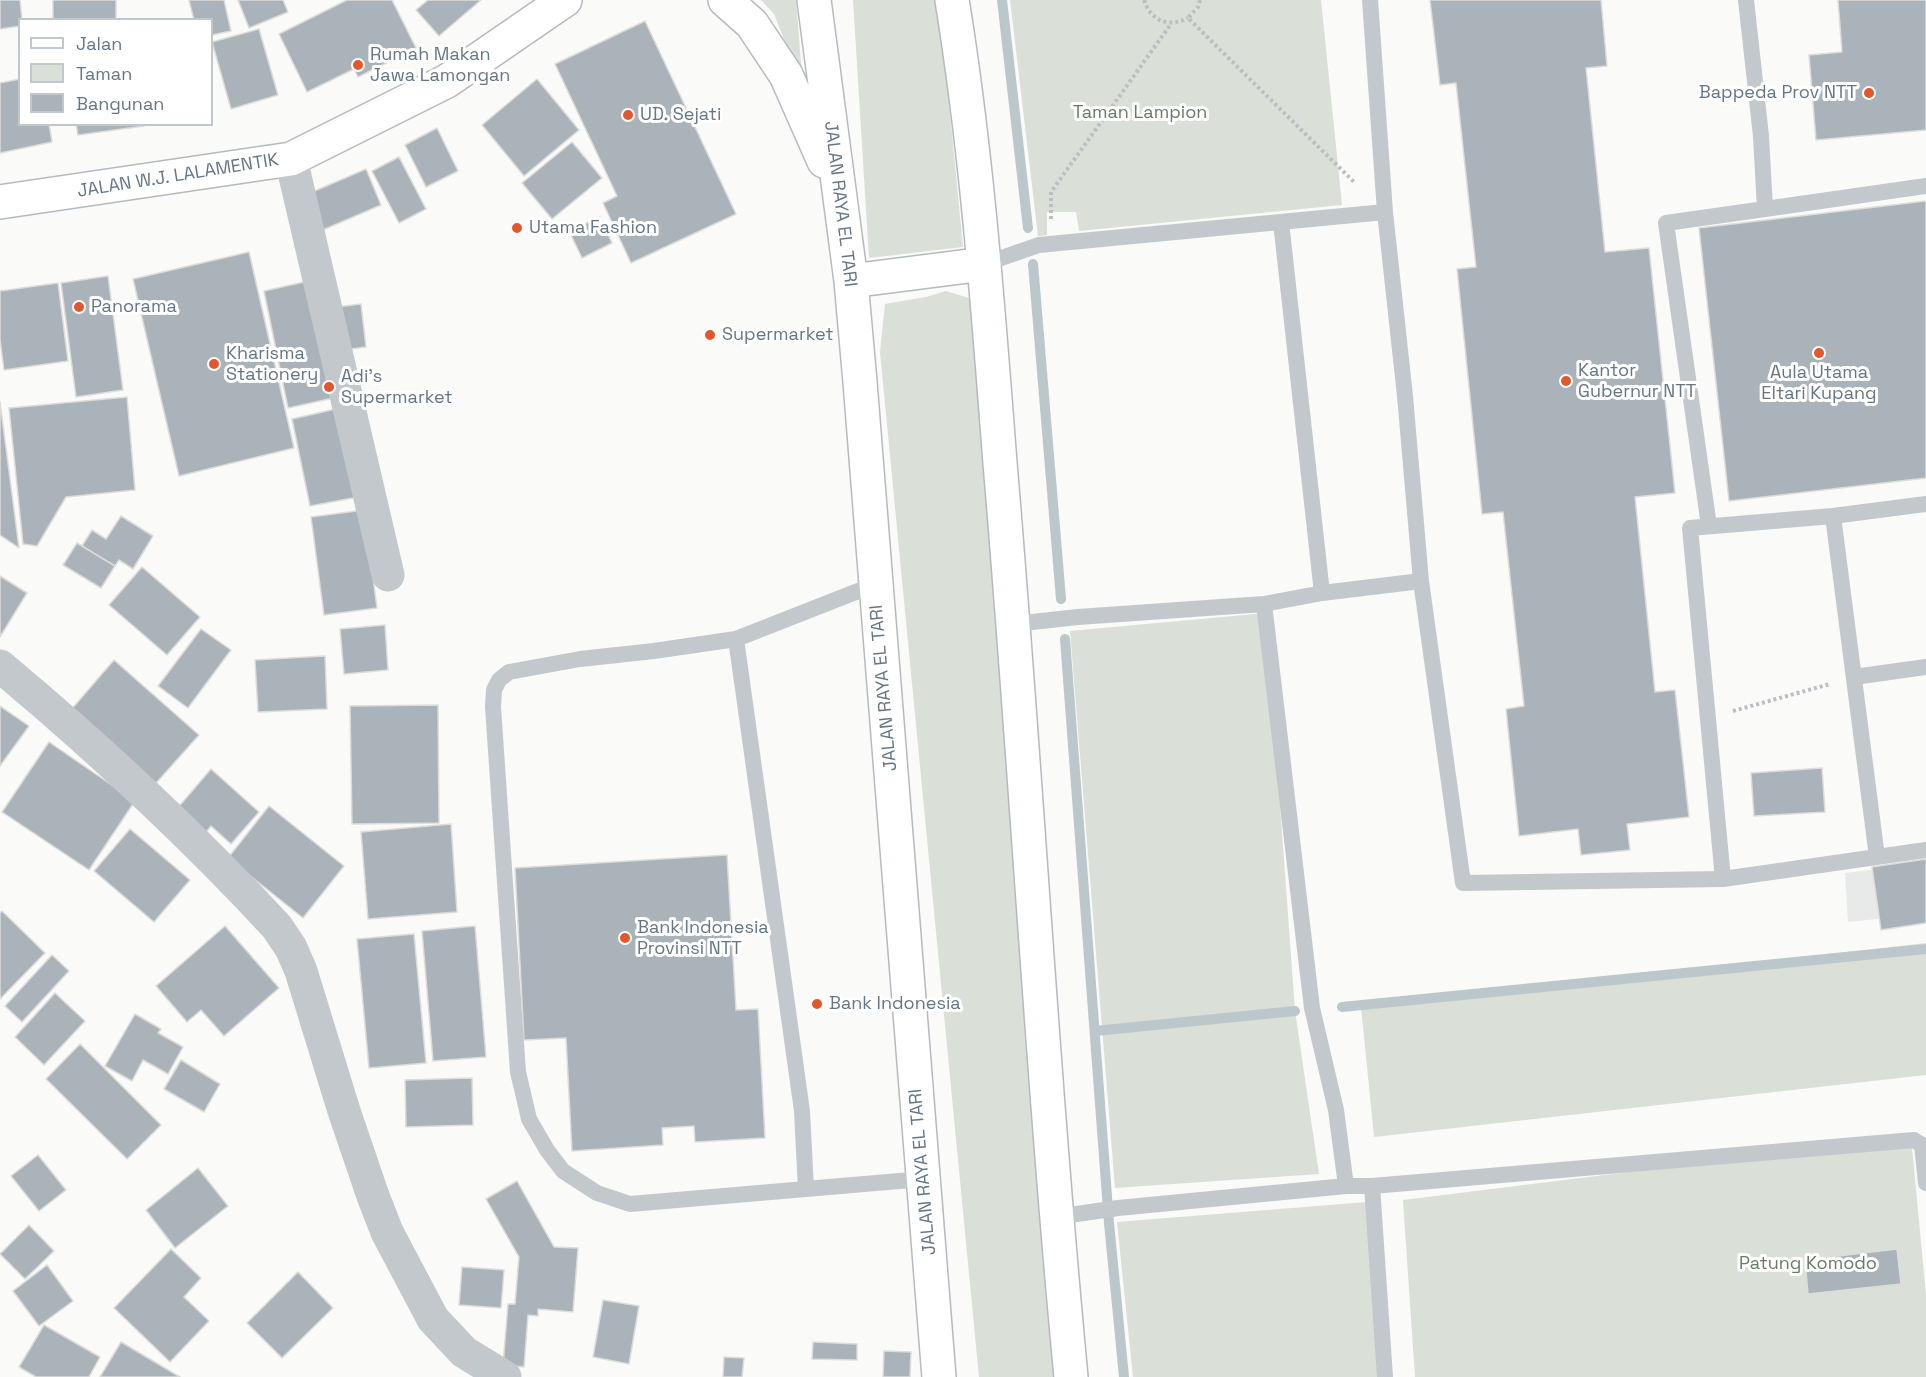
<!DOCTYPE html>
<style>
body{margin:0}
#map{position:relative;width:1926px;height:1377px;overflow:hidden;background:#fafaf8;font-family:"Space Grotesk",sans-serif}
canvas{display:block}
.legend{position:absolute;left:18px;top:18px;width:195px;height:108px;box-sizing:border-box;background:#fff;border:2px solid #c1c8cd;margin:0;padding:8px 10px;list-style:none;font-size:18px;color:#657683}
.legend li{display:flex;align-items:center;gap:12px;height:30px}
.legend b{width:30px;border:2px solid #c1c8cd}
</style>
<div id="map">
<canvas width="1926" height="1377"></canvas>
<ul class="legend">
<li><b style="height:8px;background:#fff"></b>Jalan</li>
<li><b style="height:16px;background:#dadfd7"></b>Taman</li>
<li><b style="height:16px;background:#aab3b9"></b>Bangunan</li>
</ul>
</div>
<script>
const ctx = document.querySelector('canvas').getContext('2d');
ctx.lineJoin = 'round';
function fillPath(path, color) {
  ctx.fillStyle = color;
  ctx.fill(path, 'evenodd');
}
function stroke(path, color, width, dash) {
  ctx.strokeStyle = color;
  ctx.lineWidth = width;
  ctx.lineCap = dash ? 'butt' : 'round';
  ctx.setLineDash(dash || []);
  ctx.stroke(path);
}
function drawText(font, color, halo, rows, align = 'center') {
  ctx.font = font + ' "Space Grotesk",sans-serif';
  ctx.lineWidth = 6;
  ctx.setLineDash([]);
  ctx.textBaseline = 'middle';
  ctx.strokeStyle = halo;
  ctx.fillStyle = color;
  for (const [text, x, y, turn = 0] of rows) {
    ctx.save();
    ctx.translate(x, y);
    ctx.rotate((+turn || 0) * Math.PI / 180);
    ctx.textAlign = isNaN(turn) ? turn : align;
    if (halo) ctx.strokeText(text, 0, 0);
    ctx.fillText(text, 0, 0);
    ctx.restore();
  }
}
fillPath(new Path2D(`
 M1926 863V914L1848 922 1845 873Z`), '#e8e9e9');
fillPath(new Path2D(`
 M761 0H796L803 88 774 14Z
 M853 0H939L963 247 869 258Z
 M1010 0H1321L1342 205 1079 231 1076 212H1047V235L1038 236Z
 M946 291 969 298 977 317 1062 1377H979L880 352 885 304 926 297Z
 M1266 613 1295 1011 1319 1174 1115 1188 1070 631Z
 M1926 943V1075L1374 1137 1361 1007Z
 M1911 1137 1926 1295V1377H1415L1403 1200Z
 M1367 1202 1389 1377H1133L1117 1222Z`), '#dadfd7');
stroke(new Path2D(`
 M1002 0 1028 228
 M1033 264 1061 599
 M1065 639 1109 1223 1124 1377
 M1342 1007 1926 949
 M1095 1031 1295 1011`), '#bbc7cb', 10);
const building = new Path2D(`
 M0 0H20L22 20H20V26L0 29Z
 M53 0H116V20H53Z
 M189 0H224L231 31 212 35V20H194Z
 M238 0H283L288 12 249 28Z
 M347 0H392L416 48 358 77 354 69 307 92 279 34Z
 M428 0H481L439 36 416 10Z
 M1430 0H1601L1607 66 1586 68 1605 252 1649 248 1675 493 1635 497 1655 692 1675 690 1689 817 1627 824 1630 850 1581 855 1578 829 1519 836 1506 709 1524 706 1503 512 1482 514 1457 269 1476 267 1456 83 1440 85Z
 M1838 0H1926V130L1816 140 1809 55 1842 52Z
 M645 21 736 214 631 263 603 203 617 196 555 64Z
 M259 29 278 95 231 109 212 42Z
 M20 79V124H49L52 142 0 153V83Z
 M537 79 579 130 524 176 482 125Z
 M76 124H144V126L78 135Z
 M437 128 458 171 426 187 405 145Z
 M572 142 602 178 552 219 522 183Z
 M399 157 426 209 399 223 372 171Z
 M366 169 381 205 318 232 303 196Z
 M1926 201V478L1729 501 1699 228Z
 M600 217 612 243 582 258 569 231Z
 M249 252 294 448 179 476 133 279Z
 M108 276 123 390 76 397 61 283Z
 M313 280 338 397 288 408 264 291Z
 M58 283 68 361 4 370 0 339V291Z
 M361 304 366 347 343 350 337 307Z
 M127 397 135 490 66 497 37 546 23 544 9 408Z
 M0 402 19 548 0 535Z
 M340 408 358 497 310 506 292 419Z
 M364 510 377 608 324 615 311 517Z
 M121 516 153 536 133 569 119 560 115 566 82 546 92 530 106 539Z
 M77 543 115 566 101 588 63 565Z
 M142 567 200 617 167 655 109 605Z
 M0 576 27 593 0 637Z
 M385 625 388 670 344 674 340 629Z
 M201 629 231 650 188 708 158 686Z
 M325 656 327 709 258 712 255 660Z
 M114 660 199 735 148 792 64 718Z
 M438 705 439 823 352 824 350 706Z
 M0 706 29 726 0 766Z
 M49 742 135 801 89 870 2 812Z
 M1822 768 1825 812 1754 816 1751 773Z
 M211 769 259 812 231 844 211 826 203 836 175 811Z
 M269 806 344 866 303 918 228 858Z
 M451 824 457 912 368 919 361 832Z
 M130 829 190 880 154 922 94 871Z
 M727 855 736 1010 758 1009 765 1138 695 1142 694 1126 662 1128 663 1145 572 1151 566 1038 524 1040 515 868Z
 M1926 859V923L1881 930 1872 867Z
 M2 911 45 953 0 999V913Z
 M225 926 279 988 224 1036 201 1010 187 1022 156 986Z
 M475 926 486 1057 433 1061 422 931Z
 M414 934 426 1063 369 1068 357 939Z
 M52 955 69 971 22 1022 5 1006Z
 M55 993 85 1021 44 1065 15 1037Z
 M135 1014 161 1029 158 1033 183 1047 168 1074 143 1060 132 1081 105 1066Z
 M80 1044 161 1125 127 1159 46 1079Z
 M181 1060 220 1084 204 1112 164 1089Z
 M472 1078 473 1125 406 1127 405 1080Z
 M38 1155 66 1190 39 1211 11 1176Z
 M198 1168 228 1206 175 1248 146 1210Z
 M517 1181 554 1247 578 1248 573 1312 538 1309V1316L528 1315 524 1367 503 1365 508 1304H515L519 1257 486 1199Z
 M29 1225 54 1251 25 1279 0 1254Z
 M171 1249 201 1278 184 1297 209 1321 170 1362 114 1308Z
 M1897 1249 1901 1284 1808 1294 1805 1260Z
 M47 1265 73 1301 39 1326 13 1291Z
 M462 1267 504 1270 501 1308 459 1305Z
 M298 1272 333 1308 282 1358 247 1323Z
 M603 1300 639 1306 629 1364 593 1357Z
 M44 1325 100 1357 89 1377H36L19 1367Z
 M121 1342 180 1377H100Z
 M813 1342 857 1344V1360L812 1359Z
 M884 1351 911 1352 910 1377H883Z
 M724 1357 744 1358 742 1377H723Z`);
fillPath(building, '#aab3b9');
stroke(building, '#dcdcda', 1.5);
const primary = new Path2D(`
 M725 0 752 24 786 75 824 161
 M814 0 851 281 860 382 939 1377
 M952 0C977 153 988 308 1000 463 1026 767 1042 1073 1071 1377
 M0 202 291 159 447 81 565 0
 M851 281 984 264`);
stroke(primary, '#b5babe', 36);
stroke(new Path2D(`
 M1144 0C1151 21 1168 28 1188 18
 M1200 0 1198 7 1188 18 1355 183
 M1051 219V192L1171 24
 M1733 711 1830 684`), '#bbbfc2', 4, [3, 3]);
stroke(new Path2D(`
 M1370 0 1385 212 1405 396 1421 581 1463 883 1723 879 1690 528 1833 516 1926 504
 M1746 0 1761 136 1765 209 1926 186
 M1281 222 1322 593
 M984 264 1039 245 1385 212
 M1833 516 1877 857
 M1709 526 1666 223 1765 209
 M876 584 736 639 654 651 580 659 509 672 499 680 494 690 493 707 518 1072 529 1119 547 1150 563 1171 597 1193 630 1204 923 1179
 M1264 604 1312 1008 1336 1110 1346 1186
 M1014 624 1078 617 1264 604 1322 593 1421 581
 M736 639 802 1111 806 1189
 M1854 677 1926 667
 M1723 879 1926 850
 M1372 1186 1914 1140 1922 1145 1926 1183
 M1056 1217 1118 1208 1346 1186H1372L1385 1377`), '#c3c8cc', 16);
stroke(new Path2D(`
 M291 159 388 575
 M0 666C97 747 191 834 277 927L291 948 301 971 344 1111 373 1196 387 1232 433 1319 464 1352 505 1377`), '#c3c8cc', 33);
stroke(primary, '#fff', 33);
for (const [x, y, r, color] of [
 [358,65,6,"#e4572e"],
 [1869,93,6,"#e4572e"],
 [628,115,6,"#e4572e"],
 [517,228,6,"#e4572e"],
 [79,307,6,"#e4572e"],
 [710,335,6,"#e4572e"],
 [1819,353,6,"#e4572e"],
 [214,364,6,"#e4572e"],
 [1566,381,6,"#e4572e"],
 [329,387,6,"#e4572e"],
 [625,938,6,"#e4572e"],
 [817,1004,6,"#e4572e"]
]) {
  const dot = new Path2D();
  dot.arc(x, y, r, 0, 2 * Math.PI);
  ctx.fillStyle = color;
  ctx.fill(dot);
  stroke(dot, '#fff', 2);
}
drawText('18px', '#657683', '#fff', [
 ["Rumah Makan",370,55],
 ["Jawa Lamongan",370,76],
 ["Bappeda Prov NTT",1857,93,"right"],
 ["UD. Sejati",640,115],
 ["Utama Fashion",529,228],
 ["Panorama",91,307],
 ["Supermarket",722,335],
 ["Kharisma",226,354],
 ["Stationery",226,375],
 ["Kantor",1578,371],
 ["Gubernur NTT",1578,392],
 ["Aula Utama",1819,373,"center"],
 ["Eltari Kupang",1819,394,"center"],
 ["Adi's",341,377],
 ["Supermarket",341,398],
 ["Bank Indonesia",637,928],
 ["Provinsi NTT",637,949],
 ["Bank Indonesia",829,1004]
], 'left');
drawText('18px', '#687a64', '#fff', [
 ["Taman Lampion",1140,113],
 ["Patung Komodo",1808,1264]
]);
drawText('18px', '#657683', '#fff', [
 ["JALAN W.J. LALAMENTIK",178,176,-9],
 ["JALAN RAYA EL TARI",840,204,83],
 ["JALAN RAYA EL TARI",884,688,-95],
 ["JALAN RAYA EL TARI",923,1172,-95]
]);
</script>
